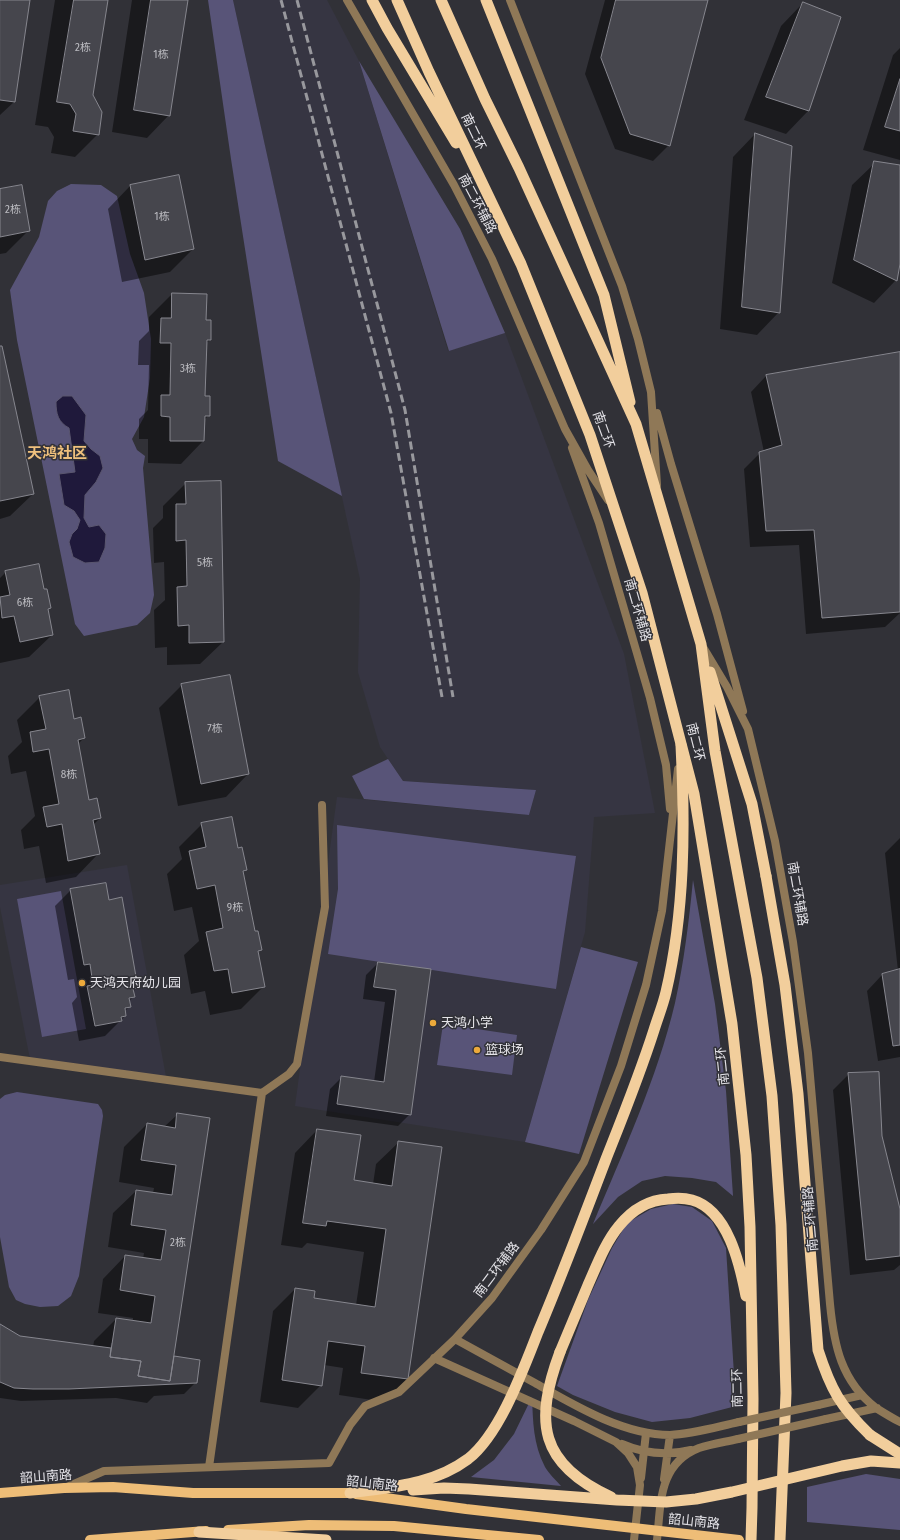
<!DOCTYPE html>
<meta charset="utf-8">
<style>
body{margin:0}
canvas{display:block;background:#313137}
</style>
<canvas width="900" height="1540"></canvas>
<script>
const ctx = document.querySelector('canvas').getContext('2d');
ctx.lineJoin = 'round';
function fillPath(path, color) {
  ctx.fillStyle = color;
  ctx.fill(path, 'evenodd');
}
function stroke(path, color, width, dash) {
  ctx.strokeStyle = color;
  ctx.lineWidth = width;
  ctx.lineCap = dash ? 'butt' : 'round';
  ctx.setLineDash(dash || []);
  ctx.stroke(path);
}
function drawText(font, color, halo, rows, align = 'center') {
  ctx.font = font + ' "Fira Sans Condensed","Noto Sans SC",sans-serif';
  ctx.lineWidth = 3;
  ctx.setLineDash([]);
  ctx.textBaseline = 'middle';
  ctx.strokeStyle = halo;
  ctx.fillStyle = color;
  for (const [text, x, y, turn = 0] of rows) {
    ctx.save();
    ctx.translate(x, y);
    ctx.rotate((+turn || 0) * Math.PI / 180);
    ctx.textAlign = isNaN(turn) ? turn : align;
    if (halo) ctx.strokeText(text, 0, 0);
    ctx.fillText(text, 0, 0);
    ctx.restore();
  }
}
fillPath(new Path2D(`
 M233 0H327L359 61 448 351 505 333 624 654 655 813 594 817 585 932 525 1142 295 1106 337 797 529 815 536 790 403 781 380 747 358 672 360 579Z
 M127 865 166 1077 30 1059 0 907V885Z`), '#363542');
fillPath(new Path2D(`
 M208 0H233L342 496 278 461 231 159Z
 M359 61 460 229 505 333 449 351Z
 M71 184 101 185 117 196 130 254 144 293 151 339 150 378 144 417 132 439 137 450 145 456 143 468 154 595 150 613 137 625 84 636 75 624 17 340 10 290 39 237 48 201 57 191Z
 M388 759 403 781 536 790 529 815 364 799 352 776Z
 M337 825 576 856 556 989 328 954 338 889Z
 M693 880 715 1004 726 1091 733 1196 716 1182 692 1178 665 1176 642 1181 618 1197 593 1224C623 1152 657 1079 675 1003 684 962 689 921 693 880Z
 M61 891 86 1029 42 1037 17 899Z
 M581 947 638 962 579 1154 525 1142Z
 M443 1024 517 1035 512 1075 437 1065Z
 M17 1092 98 1104 102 1110 103 1116 79 1276 71 1296 58 1306 40 1307 25 1304 16 1300 9 1287 0 1237V1099L5 1095Z
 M673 1204 692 1207 712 1221 726 1248 736 1406 690 1418 652 1422 615 1412 573 1395 557 1386 588 1300 612 1248 627 1223 651 1209Z
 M532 1397C533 1421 533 1444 545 1467 549 1474 556 1480 561 1486L471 1477 494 1460 514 1434Z
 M866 1474 900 1479V1530L807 1522V1487Z`), '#585478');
const water = new Path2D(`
 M63 396H72L86 415 84 441 91 449 100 456 103 468 96 482 85 495 84 518 89 527 99 525 106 534 105 548 99 562 85 563 73 557 69 542 72 534 77 529 80 520 74 511 64 505 59 474 75 472 69 428C58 422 56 414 56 402Z`);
fillPath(water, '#1f193b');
stroke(water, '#5a566f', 1);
fillPath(new Path2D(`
 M0 0H29L14 102 0 115Z
 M55 0H107L92 95 98 134 75 157 51 153 54 137 48 127 35 125Z
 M132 0H187L169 115 147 138 112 132Z
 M605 0H707L669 145 653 161 615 149 585 74Z
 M803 3 840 17 808 111 786 134 744 120 781 26Z
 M900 48V160L863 150 893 55Z
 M755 134 779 312 757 335 720 329 733 157Z
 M875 163 900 166V258L896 280 874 303 832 283 852 185Z
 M130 186 193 249 170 272 122 282 108 209Z
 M0 190 29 230 6 253 0 254Z
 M172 294 205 321H210V340L205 344 204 397 209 415 204 420 203 441 181 464 148 463V439H139V419L148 410 149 365H138L139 341 149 331V317Z
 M0 347 33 494 10 516 0 519Z
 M900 353V613L885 627 806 634 799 545 750 547 744 469 760 453 764 452 751 392 766 376Z
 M186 483 223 642 200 664 167 665V647L155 648 154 610 165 600 164 562 154 563 153 528 163 518V506Z
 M6 572 50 608 47 610 52 635 29 657 0 663V578Z
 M182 685 248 774 226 797 178 806 159 708Z
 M40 697 73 720 84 738 78 744 88 801 100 818 93 825 98 854 76 877 46 883 39 846 24 849 21 830 35 816 26 771 11 774 8 756 22 742 17 720Z
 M202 824 237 849 246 870 242 873 254 933 260 950 258 953 264 986 241 1009 210 1015 205 991 191 994 184 955 199 941 192 907 174 911 167 874 182 859 179 847Z
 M900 838V1057L878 1061 867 991 882 975 898 971 885 853Z
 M71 890 108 901 137 987 133 992 134 996 129 1001 130 1006 124 1012 125 1016 105 1036 79 1041 72 1003 77 997 74 979 68 980 55 906Z
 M378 963 430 970 410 1114 398 1126 326 1116 330 1089 342 1077 374 1082 385 1002 363 999 366 975Z
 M849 1074 881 1136 900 1214V1265L894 1270 850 1275 833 1090Z
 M178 1114 173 1359 175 1357 196 1382 184 1394 154 1396 147 1403 116 1398 21 1401 0 1398V1326L20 1337 93 1347 94 1341 116 1319 133 1321V1318L98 1313 103 1279 125 1256 143 1259 144 1253 108 1247 113 1213 136 1191 153 1193 154 1188 119 1182 124 1147 147 1124 164 1127ZM111 1343H113L111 1361H109Z
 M317 1130 353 1181 373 1184 376 1164 399 1142 407 1379 385 1402 339 1395 343 1368 324 1365 321 1385 298 1408 260 1402 273 1311 295 1289 313 1299 356 1305 364 1252 307 1243 302 1248 281 1245 295 1153Z`), '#0007');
const building = new Path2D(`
 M0 0H30L15 102 0 100Z
 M74 0H108L93 95 102 112 99 135 73 131 76 114 70 104 57 102Z
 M151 0H188L170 116 134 110Z
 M616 0H708L670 146 630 134 601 58Z
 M803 2 841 17 809 111 766 97Z
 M900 79V131L885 127Z
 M755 133 792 146 780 313 742 307Z
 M874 161 900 165V264L897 281 854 260Z
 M179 175 194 249 145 260 130 185Z
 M22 185 30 231 0 237V189Z
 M172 293 207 294 206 320H211V340H207L205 396H210V416H205L204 441H170V417L161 416V395H170L171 343H160L161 318H171Z
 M0 346H2L34 494 0 501Z
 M900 352V612L822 618 814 530 766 531 759 452 782 445 766 375Z
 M221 481 224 642 189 643V625L178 626 177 587 187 586 186 540 176 541V504H186L185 482Z
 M39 564 44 589H47L51 608 48 609 53 635 20 642 14 616 2 618 0 597 10 595 5 571Z
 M230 675 249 774 201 784 181 684Z
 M69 690 74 719 81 717 85 738 78 740 89 800 97 798 101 818 93 820 100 854 68 861 62 824 47 827 43 807 59 804 49 749 33 752 30 732 46 729 39 696Z
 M232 817 238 848 242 847 247 870 243 871 255 931H258L262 950 258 951 265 987 232 993 228 969 214 971 206 932 223 928 215 885 197 889 189 851 206 847 201 823Z
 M106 883 109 900 122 897 138 988 133 989 135 997 129 998 131 1007 125 1008 126 1016 121 1017 122 1021 95 1026 87 986 93 985 90 964 84 965 70 889Z
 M378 962 431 969 411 1115 337 1104 341 1076 384 1082 396 990 374 987Z
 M900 969V1045L893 1046 882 974Z
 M879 1072 882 1136 900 1209V1256L866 1260 848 1073Z
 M177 1113 210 1118 170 1381 138 1376 141 1361 110 1357 116 1318 151 1323 155 1296 120 1290 125 1255 161 1260 166 1230 131 1225 136 1190 172 1195 176 1165 141 1160 147 1123 175 1128Z
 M317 1129 361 1135 354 1180 392 1186 398 1141 442 1147 408 1379 361 1373 365 1346 328 1341 322 1386 282 1380 295 1288 315 1291 314 1298 375 1307 386 1229 327 1221 326 1226 303 1223Z
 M0 1324 20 1336 111 1348 110 1357 141 1361 138 1376 170 1381 174 1356 200 1360 197 1383 69 1389H33L14 1388 0 1382Z`);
fillPath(building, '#46464d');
stroke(building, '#86868e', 1);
stroke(new Path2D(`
 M0 1057 262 1093 289 1074 297 1064 325 907 322 805
 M209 1467 262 1093`), '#8f7857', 8);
stroke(new Path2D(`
 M347 0 454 185 492 259 565 429 588 470 608 500
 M510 0 622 286 638 339 651 392 657 485
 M657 413 671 464 717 614 743 711
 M572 448 599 523 650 698 666 765 670 809
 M703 647 727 687 748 729 775 841 793 942 808 1053 830 1304C834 1345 841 1381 876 1408 884 1413 892 1418 900 1422
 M455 1339C482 1354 508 1368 535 1383 574 1405 623 1435 670 1435 693 1434 716 1427 739 1422
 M434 1358 574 1421 616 1442 628 1453 637 1467 640 1485 634 1540
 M818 1405 862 1395
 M826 1419 877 1408
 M622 1444C645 1454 667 1456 691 1450
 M641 1478 646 1433
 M664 1479 670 1435
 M67 1487 104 1471 329 1463 350 1425 365 1406 399 1392 455 1339 492 1298 541 1230 584 1162 621 1066 646 985 662 911 678 769
 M657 1540C661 1504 658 1464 699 1448 711 1444 725 1442 738 1439`), '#8f7857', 8);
stroke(new Path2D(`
 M0 1493 64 1488 113 1487 193 1493H350
 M228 1530 309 1525 394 1526 539 1540
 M90 1540 206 1531`), '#eebd77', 10);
stroke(new Path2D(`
 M372 0 387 28 456 143
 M397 0 429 72 521 264 590 435 642 593 694 794 732 1024 746 1155 750 1227 753 1399 752 1508 751 1540
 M441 0 485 99 519 168 636 424 701 644 715 751 757 978 772 1096 781 1225 786 1393 780 1540
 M486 0 604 295 630 402
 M710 672 752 804 766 876
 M560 1352C569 1330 579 1307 588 1285 597 1265 605 1243 619 1226 632 1210 647 1200 668 1199 675 1198 685 1198 692 1200 728 1210 740 1265 746 1296
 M870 1435 900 1454
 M199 1532 326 1540`), '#f2ce9c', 11);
stroke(new Path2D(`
 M281 0 391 413 442 697
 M297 0 405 410 453 697`), '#98989d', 3, [8, 4]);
stroke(new Path2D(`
 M739 1422 818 1405
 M738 1439 826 1419`), '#8f7857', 8);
stroke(new Path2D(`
 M356 1494 466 1509 739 1540`), '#eebd77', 10);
stroke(new Path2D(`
 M766 876 785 985 798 1094 818 1350C831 1390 840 1406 870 1435
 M560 1352C534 1422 539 1464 611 1497
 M413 1490 444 1488 469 1489 617 1500 666 1502 696 1499 732 1492 842 1466 871 1461 900 1463
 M350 1493C391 1487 433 1485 468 1459 500 1434 523 1370 538 1332 562 1275 584 1217 606 1159 623 1116 640 1074 654 1030 658 1017 663 1005 666 992 685 911 685 827 681 745`), '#f2ce9c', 11);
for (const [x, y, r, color] of [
 [82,983,4,"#eca93b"],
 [433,1023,4,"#eca93b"],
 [477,1050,4,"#eca93b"]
]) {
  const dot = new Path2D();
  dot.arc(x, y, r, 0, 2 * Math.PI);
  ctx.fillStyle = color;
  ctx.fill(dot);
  stroke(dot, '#313137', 1.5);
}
drawText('11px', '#bcbcc1', null, [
 ["2栋",83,48],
 ["1栋",161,55],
 ["2栋",13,210],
 ["1栋",162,217],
 ["3栋",188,369],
 ["5栋",205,563],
 ["6栋",25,603],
 ["7栋",215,729],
 ["8栋",69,775],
 ["9栋",235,908],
 ["2栋",178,1243]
]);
drawText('13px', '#e4e3e8', '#313137', [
 ["南二环",473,132,64],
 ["南二环辅路",477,204,62],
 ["南二环",603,430,70],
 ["南二环辅路",637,610,74],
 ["南二环",695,742,76],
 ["南二环辅路",797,894,80],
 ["南二环",723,1066,-96],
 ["南二环辅路",811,1219,-95],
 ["南二环辅路",497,1270,-53],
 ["南二环",738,1388,-91],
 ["韶山南路",46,1477,-4],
 ["韶山南路",372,1484,6],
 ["韶山南路",694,1522,6]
]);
drawText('13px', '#e4e3e8', '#313137', [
 ["天鸿天府幼儿园",90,983],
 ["天鸿小学",441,1023],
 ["篮球场",485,1050]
], 'left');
drawText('bold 15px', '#efc07d', '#313137', [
 ["天鸿社区",57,454]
]);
</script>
